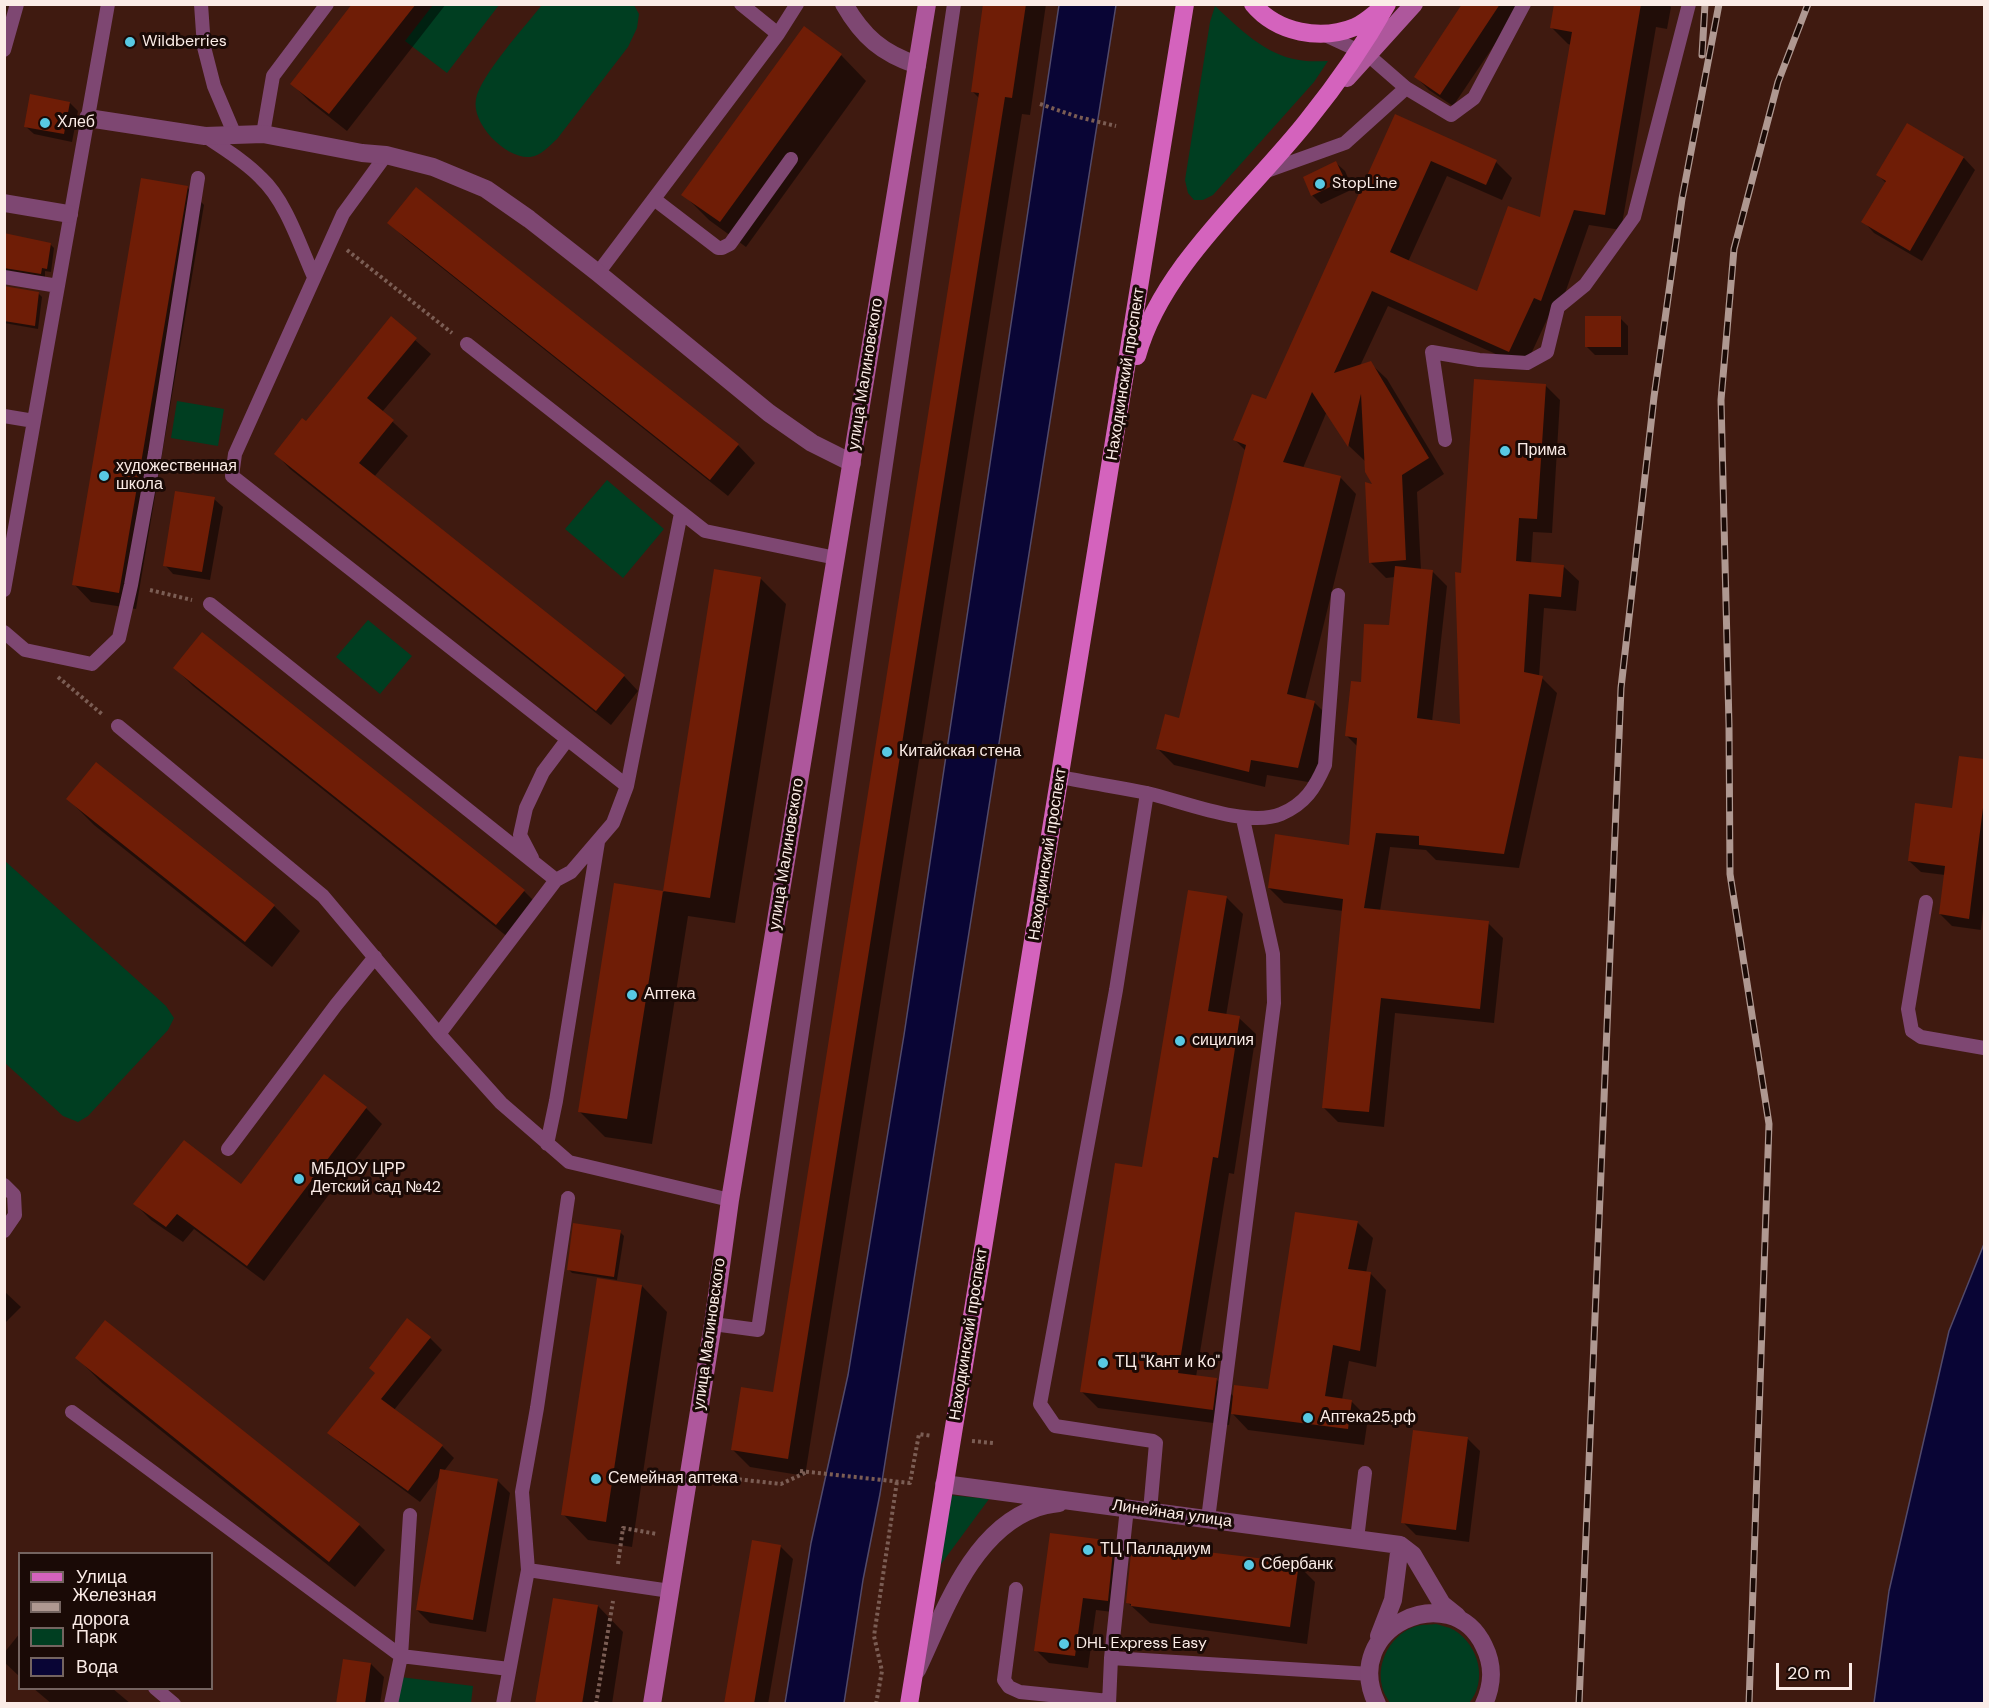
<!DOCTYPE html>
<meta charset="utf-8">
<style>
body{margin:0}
#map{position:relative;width:1989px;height:1708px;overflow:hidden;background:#3f1a10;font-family:"DM Sans",sans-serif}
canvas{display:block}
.frame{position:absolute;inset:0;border:6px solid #fbece7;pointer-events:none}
.legend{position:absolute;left:18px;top:1552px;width:195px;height:138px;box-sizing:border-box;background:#1a0a06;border:2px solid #746460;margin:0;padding:8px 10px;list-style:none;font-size:18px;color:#fbece7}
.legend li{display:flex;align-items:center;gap:12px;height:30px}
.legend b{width:30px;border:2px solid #746460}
.scale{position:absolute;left:1776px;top:1663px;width:76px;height:27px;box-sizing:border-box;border:3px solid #fbece7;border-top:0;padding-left:8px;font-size:18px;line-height:21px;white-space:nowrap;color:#fbece7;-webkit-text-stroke:4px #1a0a06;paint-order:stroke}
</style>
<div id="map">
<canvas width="1989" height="1708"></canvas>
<div class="frame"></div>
<ul class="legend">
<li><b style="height:8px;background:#d463bd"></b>Улица</li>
<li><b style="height:8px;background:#af9891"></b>Железная дорога</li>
<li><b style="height:16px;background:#003e21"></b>Парк</li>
<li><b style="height:16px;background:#090535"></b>Вода</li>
</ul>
<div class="scale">20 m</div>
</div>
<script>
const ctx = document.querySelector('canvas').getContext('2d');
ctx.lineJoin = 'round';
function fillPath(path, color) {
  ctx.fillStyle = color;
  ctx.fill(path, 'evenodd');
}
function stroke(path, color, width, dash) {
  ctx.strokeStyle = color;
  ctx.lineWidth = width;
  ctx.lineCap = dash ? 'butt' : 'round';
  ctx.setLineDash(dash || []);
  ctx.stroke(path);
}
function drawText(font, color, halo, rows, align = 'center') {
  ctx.font = font + ' "DM Sans",sans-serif';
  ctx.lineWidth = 6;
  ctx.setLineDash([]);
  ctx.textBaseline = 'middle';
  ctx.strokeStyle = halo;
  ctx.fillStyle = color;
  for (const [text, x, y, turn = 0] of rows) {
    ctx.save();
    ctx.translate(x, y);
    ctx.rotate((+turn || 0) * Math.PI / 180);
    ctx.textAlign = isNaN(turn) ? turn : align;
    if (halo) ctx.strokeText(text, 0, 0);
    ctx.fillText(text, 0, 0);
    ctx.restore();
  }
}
fillPath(new Path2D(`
 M433 5H499L447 73 405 41Z
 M542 5H634L639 14 637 28 628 47 557 139C549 146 541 156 530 157 506 159 471 124 476 99 480 76 526 25 542 5Z
 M1215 6C1239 28 1265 55 1299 60 1308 62 1319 61 1328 61L1314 82 1213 195 1203 200H1194L1188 193 1185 180 1210 22Z
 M177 401 224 409 218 446 171 438Z
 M607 480 664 529 623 578 565 529Z
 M368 620 412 656 380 694 336 657Z
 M5 861 166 1006 174 1018 168 1030 88 1116 78 1122 63 1116 5 1063Z
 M949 1495 989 1499 936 1571Z
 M1436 1624C1442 1626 1449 1627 1454 1630 1479 1645 1488 1681 1469 1703H1390C1387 1698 1383 1692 1382 1686 1376 1661 1392 1633 1417 1626 1423 1624 1430 1625 1436 1624Z
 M392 1676 473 1686 471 1703 388 1704Z`), '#003e21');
const water = new Path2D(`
 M1059 5H1116L880 1494 863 1580 844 1703H785L811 1543 848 1375 904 1035Z
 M1984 1244V1703H1874L1889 1591 1949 1331Z`);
fillPath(water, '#090535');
stroke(water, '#524a6a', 1.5);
fillPath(new Path2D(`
 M354 4H446L347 131 309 101 292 84Z
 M985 4H1046L1030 115 1022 114 805 1476 750 1467 733 1450 774 1393 980 99 972 91Z
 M1464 4H1522L1453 106 1429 90 1416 77Z
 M1578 4H1668L1671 7 1667 29 1656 27 1621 230 1589 225 1557 316 1550 313 1525 367 1388 306 1360 366 1370 363 1387 379 1444 474 1417 492 1421 570 1432 571 1447 586 1432 722 1462 725 1463 574 1545 385 1560 400 1552 533 1533 532 1531 564 1564 567 1579 581 1576 611 1544 608 1539 677 1542 678 1557 693 1519 868 1436 860 1426 850 1390 847 1380 911 1488 923 1503 938 1494 1023 1395 1013 1384 1127 1338 1122 1323 1107 1343 911 1284 903 1269 888 1350 847 1358 747 1346 735 1362 684 1390 627 1395 577 1386 578 1370 562 1376 486 1366 462 1349 446 1327 411 1303 468 1340 477 1356 494 1305 700 1314 702 1330 718 1314 783 1267 775 1265 787 1174 765 1158 749 1181 720 1246 451 1235 440 1266 401 1395 116 1496 162 1512 178 1502 200 1447 176 1408 262 1478 293 1542 219 1571 45 1568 44 1552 28Z
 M841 55 866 81 746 247 709 220 683 194Z
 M70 103 78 111 72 142 34 134 25 126Z
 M1908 125 1964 158 1975 170 1922 261 1874 233 1863 221 1886 183 1878 175Z
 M1336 163 1345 171 1353 189 1321 204 1312 195 1304 178Z
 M187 187 204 205 136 609 91 602 74 584Z
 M416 189 738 445 755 463 728 496 407 240 389 223Z
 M4 235 50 244 54 248 51 272 45 271V277L4 272Z
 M4 288 38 293 42 297 38 329 4 323Z
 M1620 318 1628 326V355H1595L1586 346Z
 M391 319 431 354 382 412 408 436 374 477 624 676 638 691 611 725 290 469 276 454 306 423Z
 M214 499 223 507 210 580 173 574 165 565Z
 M715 571 760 578 786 604 735 923 688 916 652 1144 605 1137 579 1111 615 885 664 892Z
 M175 668 524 891 541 908 514 942 193 686Z
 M1960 758 1984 761V901L1981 930 1952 926 1940 914 1945 875 1921 872 1909 861 1953 810Z
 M68 799 274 906 300 931 272 967 94 825Z
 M1189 891 1227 898 1243 914 1226 1016 1239 1018 1256 1034 1234 1174 1229 1173 1196 1377 1216 1379 1234 1397 1270 1391 1357 1222 1373 1238 1366 1273H1370L1386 1290 1376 1367 1349 1361 1342 1400 1351 1401 1368 1418 1364 1445 1248 1430 1231 1412 1229 1425 1098 1408 1081 1391 1144 1169Z
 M366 1108 382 1124 264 1281 194 1229 183 1242 151 1220 135 1204 241 1186Z
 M620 1232 624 1236 617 1280 572 1273 568 1269Z
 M642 1286 667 1312 632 1547 588 1540 563 1514Z
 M4 1291 21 1307 4 1324Z
 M430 1338 442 1350 394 1410 442 1446 454 1458 444 1471 497 1480 510 1493 486 1632 430 1623 417 1610 440 1476 420 1502 341 1444 329 1433Z
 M77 1358 359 1525 385 1550 355 1587 102 1383Z
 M1467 1438 1480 1451 1469 1542 1416 1535 1403 1522Z
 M1114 1542 1127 1555 1121 1613 1096 1610 1088 1668 1049 1663 1036 1650Z
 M780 1546 793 1559 768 1704H727Z
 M1298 1565 1315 1582 1307 1644 1150 1623 1127 1602Z
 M598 1606 623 1632 612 1704H537Z
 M20 1633V1677L4 1662V1653Z
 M371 1664 384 1677 380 1704H337Z
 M33 1688H112L131 1704H52Z`), '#0007');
fillPath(new Path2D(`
 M352 4H416L329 114 290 84Z
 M983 4H1026L1012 98 1005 97 788 1459 731 1450 741 1387 773 1392 979 93 971 92Z
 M1462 4H1500L1440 95 1414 77Z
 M1554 4H1641L1605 215 1574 210 1541 301 1534 298 1509 352 1372 291 1334 373 1371 361 1429 458 1402 475 1406 560 1369 563 1365 482 1372 484 1365 472 1361 394 1348 447 1312 392 1283 462 1341 476 1287 694 1315 701 1298 768 1251 760 1249 772 1156 749 1165 714 1179 718 1246 445 1233 440 1252 394 1266 399 1395 114 1497 160 1486 185 1431 161 1390 252 1477 291 1508 206 1540 217 1572 32 1550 28Z
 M804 26 842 54 720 222 681 195Z
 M30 94 70 102 64 134 24 127Z
 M1907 123 1964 157 1910 251 1861 222 1886 181 1876 175Z
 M1336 161 1345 180 1311 196 1303 177Z
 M141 178 188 186 119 593 72 585Z
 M416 187 739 444 710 480 387 223Z
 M4 233 51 243 47 269 42 268 41 274 4 268Z
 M4 286 39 292 35 326 4 321Z
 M391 316 417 338 367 398 394 420 359 463 625 675 596 711 274 454 302 418 306 421Z
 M1585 316H1621V347H1585Z
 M1474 379 1546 384 1537 519 1519 518 1516 561 1564 565 1561 597 1529 594 1524 672 1543 676 1504 854 1419 845V836L1376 833 1364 908 1489 921 1480 1009 1381 998 1369 1112 1322 1108 1343 899 1268 888 1275 834 1349 845 1357 738 1345 736 1351 681 1361 682 1364 624 1389 625 1395 566 1433 570 1417 718 1460 724 1455 572 1461 573Z
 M175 491 215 497 202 572 163 566Z
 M714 569 761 577 710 898 663 891Z
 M202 632 525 890 496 925 173 668Z
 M1959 756 1984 759V800L1969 919 1939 914 1945 866 1908 861 1915 803 1952 808Z
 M96 762 275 905 245 942 66 799Z
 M614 883 663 891 627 1119 578 1112Z
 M1188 890 1227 896 1208 1011 1240 1016 1218 1158 1213 1157 1178 1373 1217 1378 1213 1410 1080 1392 1115 1163 1142 1167Z
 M324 1074 367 1107 247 1266 177 1214 166 1227 133 1204 184 1140 241 1184Z
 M1295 1212 1358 1221 1348 1269 1371 1272 1360 1351 1333 1345 1325 1396 1352 1400 1348 1429 1231 1414 1234 1385 1268 1389Z
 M573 1223 621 1230 614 1277 567 1270Z
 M597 1278 642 1285 606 1522 561 1515Z
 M407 1318 431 1337 381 1399 443 1445 408 1491 327 1433 375 1373 369 1368Z
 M105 1320 360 1524 329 1562 75 1358Z
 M1413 1430 1468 1437 1456 1530 1401 1523Z
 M440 1469 498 1479 473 1620 416 1610Z
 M1050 1533 1114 1541 1108 1601 1083 1598 1075 1656 1034 1651Z
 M752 1540 781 1545 754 1704H724Z
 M1132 1543 1299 1563 1290 1627 1131 1606V1604L1126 1603Z
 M553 1598 598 1605 582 1704H535Z
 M343 1659 371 1663 365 1704H336Z`), '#6f1d06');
stroke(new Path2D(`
 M1040 104 1078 117 1116 126
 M347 250 452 333
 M150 590 192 600
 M58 677 103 715
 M972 1441 993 1443
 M800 1471 910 1483 919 1434 932 1436
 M709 1476 781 1484 807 1472
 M618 1564 623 1528 657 1534
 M596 1704 613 1601
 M876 1704 882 1671 874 1636 897 1481`), '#7b5d54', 4, [3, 3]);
stroke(new Path2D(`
 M201 4 204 47 214 86 234 133
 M741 4 778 34
 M1325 35 1368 55 1406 88 1451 115 1474 98 1524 4
 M4 50 17 4
 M263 134 273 76 327 4
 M205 136C224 149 245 161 261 178 286 201 300 246 314 277
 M386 155 343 214 235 454 232 476 627 786
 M1264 172 1345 143 1406 88
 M654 199 718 248H722L730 244 791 159
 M598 273 778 34 797 4
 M4 277 58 286
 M467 344 705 531 836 558
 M4 416 34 421
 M1445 440 1432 352 1479 360 1527 363 1547 352 1558 307 1585 285 1634 217 1689 4
 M4 590 108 4
 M210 604 556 880
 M4 632 25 650 92 664 119 638 131 585 155 453 198 178
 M118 726 323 896 439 1034 501 1103 569 1162 730 1200
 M1061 777C1089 783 1118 787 1147 793 1182 801 1247 828 1281 814 1305 804 1315 788 1325 765L1338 595
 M1147 793 1116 990 1040 1404 1055 1426 1153 1441 1156 1443 1150 1511
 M532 858 520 835 526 808 543 772 567 740
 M1926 902 1908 1009 1912 1031 1921 1037 1984 1048
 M439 1034 556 880 571 872 613 823 627 786 681 513
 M547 1144 556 1101 598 842
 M228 1149 336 1005 375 957
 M4 1185 14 1195 15 1215 4 1231
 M713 1324 758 1330 954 4
 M72 1412 401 1656 391 1704
 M410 1515 401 1656 509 1669
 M1208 1519 1274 1003 1273 954 1243 819
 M1357 1539 1365 1473
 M528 1570 522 1492 537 1408 568 1198
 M1016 1589 1004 1680 1009 1687 1020 1692 1109 1701
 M1111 1658 1370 1674
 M155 1688 174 1704
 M503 1704 528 1570 670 1591
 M1109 1704 1111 1658 1127 1508`), '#7e4772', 14);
stroke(new Path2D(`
 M844 4C863 37 882 53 917 65
 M88 118 205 136 263 134 362 153 386 155 433 167 486 189 529 219 598 273 769 413 812 443 852 463
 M4 203 69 214
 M944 1484 1400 1545
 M1400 1545 1413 1555 1442 1604 1457 1616
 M1379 1636 1393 1600 1400 1545
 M917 1670C944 1613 971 1531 1036 1508 1043 1505 1051 1504 1059 1503
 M1377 1704C1339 1627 1452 1577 1484 1646 1494 1666 1493 1684 1484 1704`), '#7e4772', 18);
stroke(new Path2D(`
 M1347 78 1414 4
 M652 1704 713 1324 730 1200 927 4`), '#ae579c', 18);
stroke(new Path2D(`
 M1253 4C1277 33 1321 41 1355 27 1365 23 1374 14 1382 8
 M1137 356C1161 267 1251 192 1307 121 1336 85 1364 45 1387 4
 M909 1704 1185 4`), '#d463bd', 18);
const rail = new Path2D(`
 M1702 55 1705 4
 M1579 1704 1621 688 1654 397 1682 199 1719 4
 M1749 1704 1769 1124 1730 874 1729 725 1721 400 1734 249 1778 82 1808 4`);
stroke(rail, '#af9891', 7);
stroke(rail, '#1a0a06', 4.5, [14]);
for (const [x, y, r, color] of [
 [130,42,6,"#58c9e3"],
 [45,123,6,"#58c9e3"],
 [1320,184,6,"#58c9e3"],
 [1505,451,6,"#58c9e3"],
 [104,476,6,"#58c9e3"],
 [887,752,6,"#58c9e3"],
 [632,995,6,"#58c9e3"],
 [1180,1041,6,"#58c9e3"],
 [299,1179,6,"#58c9e3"],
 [1103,1363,6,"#58c9e3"],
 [1308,1418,6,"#58c9e3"],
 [596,1479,6,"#58c9e3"],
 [1088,1550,6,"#58c9e3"],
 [1249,1565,6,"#58c9e3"],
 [1064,1644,6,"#58c9e3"]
]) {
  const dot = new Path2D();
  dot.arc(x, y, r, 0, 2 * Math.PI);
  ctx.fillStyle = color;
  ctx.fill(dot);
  stroke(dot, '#1a0a06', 2);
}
drawText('16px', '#fbece7', '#1a0a06', [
 ["Wildberries",142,42],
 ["Хлеб",57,123],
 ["StopLine",1332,184],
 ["Прима",1517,451],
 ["художественная",116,467],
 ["школа",116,485],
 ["Китайская стена",899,752],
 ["Аптека",644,995],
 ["сицилия",1192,1041],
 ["МБДОУ ЦРР",311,1170],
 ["Детский сад №42",311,1188],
 ["ТЦ \"Кант и Ко\"",1115,1363],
 ["Аптека25.рф",1320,1418],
 ["Семейная аптека",608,1479],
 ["ТЦ Палладиум",1100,1550],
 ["Сбербанк",1261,1565],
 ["DHL Express Easy",1076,1644]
], 'left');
drawText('16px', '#fbece7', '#1a0a06', [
 ["улица Малиновского",866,374,-81],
 ["Находкинский проспект",1126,374,-81],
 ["улица Малиновского",787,854,-81],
 ["Находкинский проспект",1048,854,-81],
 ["улица Малиновского",710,1334,-82],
 ["Находкинский проспект",969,1334,-81],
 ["Линейная улица",1172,1514,8]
]);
</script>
